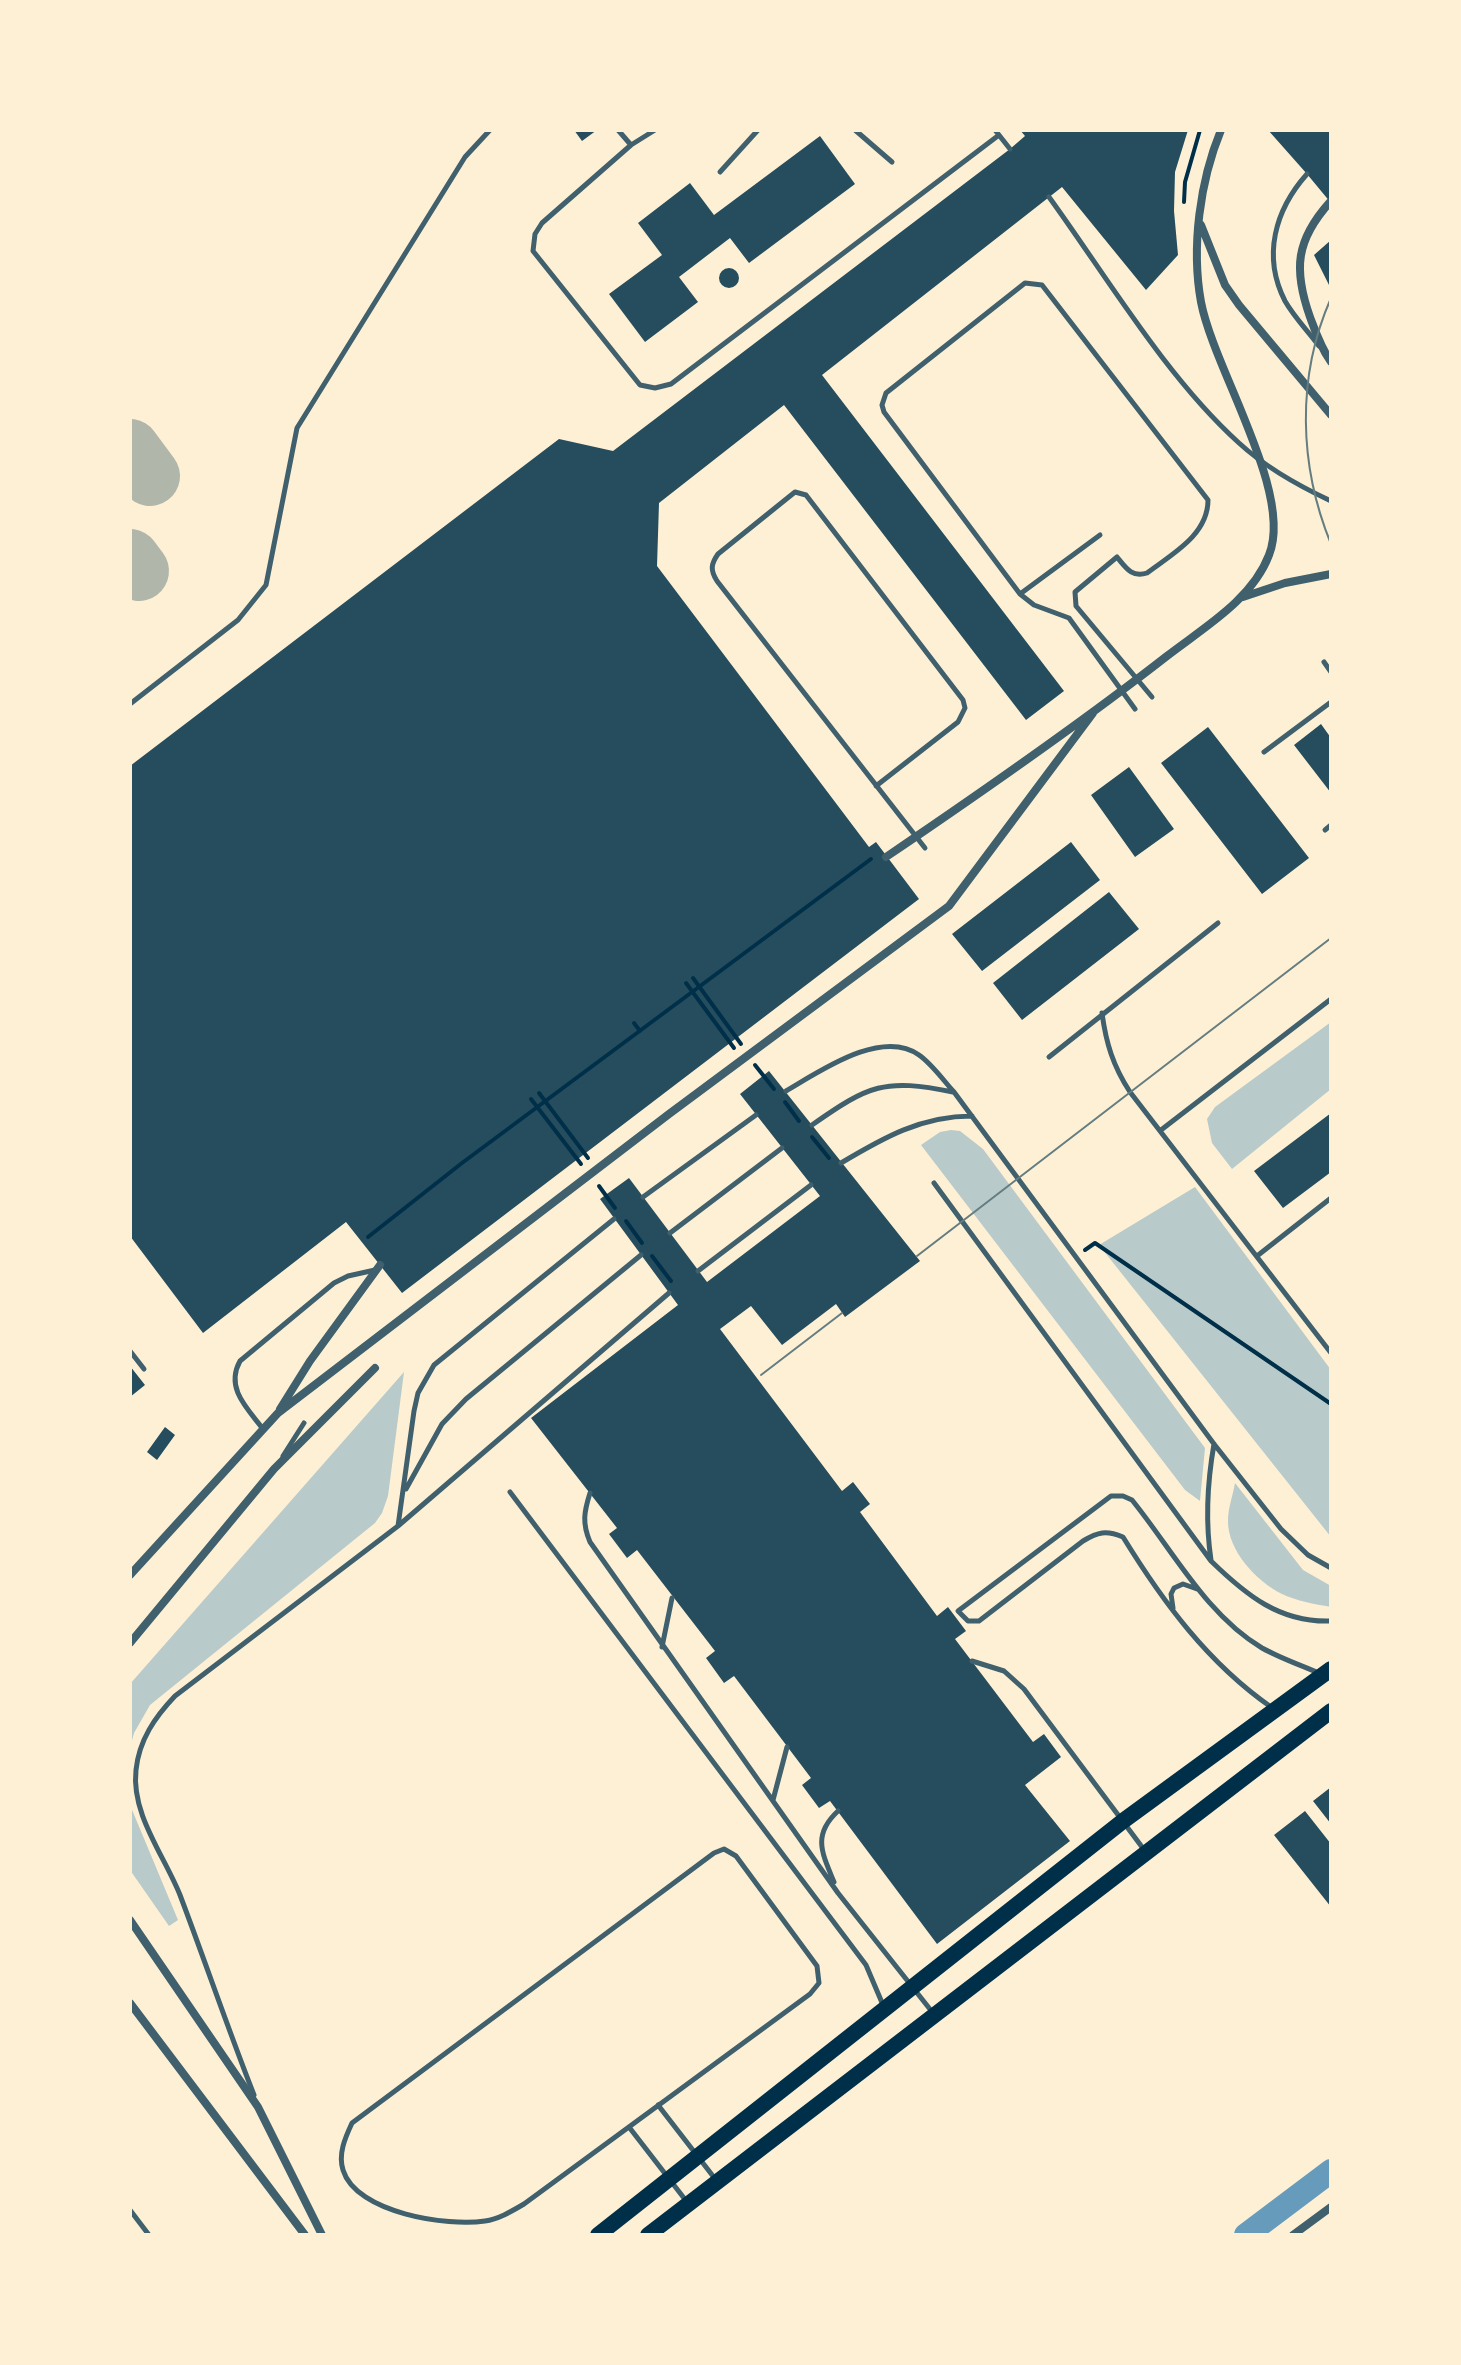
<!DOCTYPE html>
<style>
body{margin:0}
#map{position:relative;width:1461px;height:2365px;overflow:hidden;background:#fdf0d5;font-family:"Fira Sans Condensed",sans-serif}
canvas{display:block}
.frame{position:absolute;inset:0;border:132px solid #fdf0d5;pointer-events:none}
</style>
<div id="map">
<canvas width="1461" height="2365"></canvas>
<div class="frame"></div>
</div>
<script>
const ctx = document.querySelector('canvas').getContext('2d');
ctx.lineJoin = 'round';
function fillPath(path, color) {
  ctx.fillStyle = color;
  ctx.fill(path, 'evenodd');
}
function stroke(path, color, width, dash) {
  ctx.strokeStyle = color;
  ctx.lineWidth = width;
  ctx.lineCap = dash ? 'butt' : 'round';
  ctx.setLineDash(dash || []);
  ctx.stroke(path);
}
fillPath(new Path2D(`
 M1331 1022V1089L1232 1169 1212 1143 1207 1119 1215 1107Z
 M951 1130 960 1131 983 1149 1205 1448 1200 1501 1185 1490 921 1145 940 1132Z
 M1195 1187 1331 1370V1537L1099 1245Z
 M404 1372 388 1496 382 1513 375 1523 150 1705 134 1733 130 1748V1684Z
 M1235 1483 1303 1570 1331 1586V1607C1314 1604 1297 1601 1282 1594 1257 1582 1227 1550 1228 1520 1228 1508 1233 1495 1235 1483Z
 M130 1805 178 1920 169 1926 130 1870Z`), '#b9caca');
stroke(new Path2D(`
 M1246 2235 1331 2171`), '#669bbc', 24);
stroke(new Path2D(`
 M130 449 150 476
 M130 559 139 571`), '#b1b6ab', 60);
fillPath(new Path2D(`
 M574 130H597L582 141Z
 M1020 130H1188L1175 172 1174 211 1178 255 1146 290 1062 187 822 375 1064 691 1026 720 784 405 659 503 657 566 869 847 876 842 919 899 402 1293 346 1222 203 1333 130 1236V766L559 439 613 451 1010 149 1025 136Z
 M1268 130H1331V203L1307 174Z
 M820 136 855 184 749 263 730 238 679 277 698 302 645 342 609 294 662 255 638 223 690 183 714 215Z
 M1331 240V289L1314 255Z
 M719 278a10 10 0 1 1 20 0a10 10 0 1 1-20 0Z
 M1321 724 1331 738V793L1294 745Z
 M1208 727 1309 858 1262 894 1161 763Z
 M1129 767 1174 829 1135 857 1091 795Z
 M1071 842 1100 880 982 971 952 934Z
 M1109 892 1139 929 1022 1020 993 983Z
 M769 1071 920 1261 845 1317 836 1304 782 1345 751 1306 720 1329 842 1491 853 1482 870 1504 860 1512 937 1616 948 1607 966 1631 955 1639 1033 1742 1044 1734 1061 1757 1025 1785 1070 1841 937 1944 830 1801 819 1808 802 1785 811 1778 734 1676 724 1683 706 1658 715 1651 637 1550 627 1558 609 1534 617 1528 531 1418 678 1305 600 1199 629 1178 707 1282 820 1196 740 1094Z
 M1331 1113V1172L1283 1208 1254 1171Z
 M130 1366 145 1385 130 1397Z
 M165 1427 175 1435 157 1460 147 1452Z
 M1331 1787V1824L1313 1801Z
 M1305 1811 1331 1844V1907L1274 1835Z`), '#264d5e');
stroke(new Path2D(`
 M1184 202 1185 182 1200 130
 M693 978 741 1044
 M686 983 734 1048
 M634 1023 640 1031
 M755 1065 774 1089
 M539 1093 588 1158
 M531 1099 581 1164
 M785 1102 799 1121
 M812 1137 829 1158
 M599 1186 615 1208
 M626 1221 642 1243
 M368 1237 462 1163 871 859
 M1085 1250 1095 1243 1331 1404
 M652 1256 671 1281`), '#003049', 4);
stroke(new Path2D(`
 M618 130 631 145 655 130
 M855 130 892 162
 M995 130 1010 149
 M631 145 542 223 535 234 533 251 640 385 655 388 671 384 999 135
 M720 172 758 130
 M1307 174C1275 210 1262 256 1285 301 1294 317 1308 331 1319 346
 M1049 197C1107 277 1166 377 1239 443 1265 467 1299 486 1331 501
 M1020 594 1100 535
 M1324 662 1331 672
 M130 704 238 620 266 585 297 428 465 157 490 130
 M1135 709 1069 618 1034 605 1020 594 884 412 882 405 886 393 1025 283 1042 285 1208 500C1208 535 1172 554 1147 573 1132 578 1126 568 1117 557L1075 592 1076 606 1152 697
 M1264 752 1331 702
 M876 786 958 722 965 708 963 700 806 495 795 492 718 554C711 564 710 570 717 581L925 848
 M1325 830 1331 825
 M1102 1013C1106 1043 1113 1066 1130 1092L1331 1353
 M1049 1057 1218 923
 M786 1091C819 1072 881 1028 919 1055 932 1064 943 1080 954 1092L1214 1444 1281 1529 1308 1555 1331 1568
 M812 1125C869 1085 884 1078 953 1092
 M1161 1130 1331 999
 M841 1163C883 1138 921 1116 972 1116
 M934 1183 1211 1561C1246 1595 1280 1623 1331 1621
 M643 1197 756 1115
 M670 1233 782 1148
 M1257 1256 1331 1198
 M698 1271 811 1185
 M130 1351 144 1369
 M263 1429C247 1408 225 1388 240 1361L334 1283 348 1276 375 1270
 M283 1456 304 1423
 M406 1489 442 1424 466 1399 641 1255
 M510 1492 866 1965 883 2005
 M590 1493C584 1512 582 1523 590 1542L838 1893 933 2013
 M398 1526 414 1411 418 1393 434 1365 614 1219
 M1211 1560C1205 1520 1207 1484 1214 1444
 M1173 1608 1171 1594 1174 1588 1183 1584 1197 1589
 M662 1647 672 1598
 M972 1661 1004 1671 1024 1689 1145 1851
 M1271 1707C1208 1663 1163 1602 1123 1537 1106 1530 1098 1532 1083 1541L979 1621H968L958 1611 1111 1496H1123L1132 1500C1172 1549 1206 1615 1262 1648 1280 1658 1300 1665 1319 1673
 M773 1800 787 1747
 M724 1849 736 1856 817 1966 819 1983 810 1994 524 2204C512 2211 499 2219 485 2221 448 2227 356 2213 343 2170 338 2154 345 2138 352 2123L714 1853Z
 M834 1882C822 1853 812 1835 838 1811
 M254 2095C228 2029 205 1961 180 1895 164 1855 131 1814 136 1770 139 1740 155 1717 175 1696L398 1526 669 1293
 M658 2105 716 2180
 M629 2127 687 2202
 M130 2210 149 2235`), '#3f606c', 5);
stroke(new Path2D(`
 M1330 202C1296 240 1293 269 1310 317 1316 333 1321 348 1331 362
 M1201 225 1225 285 1239 305 1331 415
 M1243 597 1285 583 1331 574
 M886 857C982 792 1076 727 1167 656 1203 628 1252 600 1269 555 1294 493 1214 370 1201 302 1191 247 1200 181 1221 130
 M280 1409 310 1361 380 1265
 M130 1575 278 1413 669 1114 949 906 1093 713
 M130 1643 274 1469 375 1368
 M130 1920 258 2107 322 2235
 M130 2003 305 2235
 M1293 2235 1331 2207`), '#3f606c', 8);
stroke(new Path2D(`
 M598 2235 1123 1821 1331 1669
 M648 2235 1331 1711`), '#003049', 16);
stroke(new Path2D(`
 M1331 298C1296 377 1299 466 1331 544
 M917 1256 1331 938
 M761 1375 842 1313`), '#657d81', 2);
</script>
